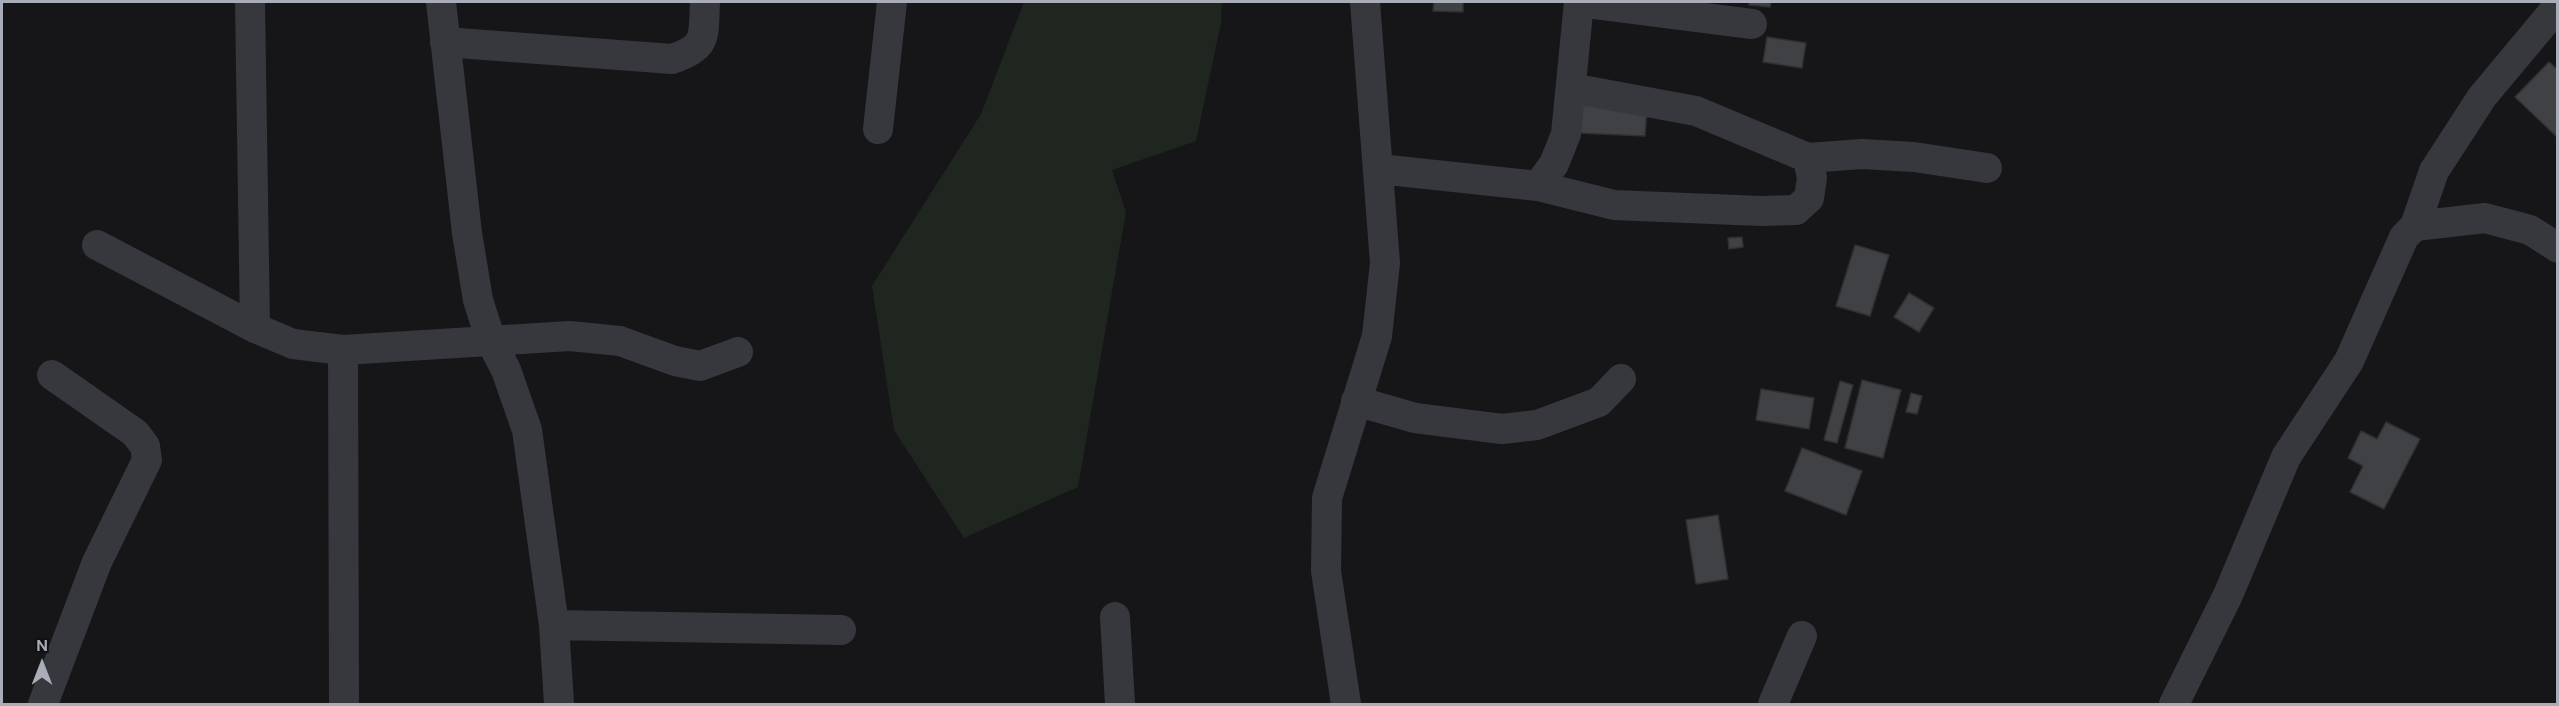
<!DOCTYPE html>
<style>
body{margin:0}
#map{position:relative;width:2559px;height:706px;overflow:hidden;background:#161618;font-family:"DM Sans",sans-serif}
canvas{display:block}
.frame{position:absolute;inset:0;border:3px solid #a8adb8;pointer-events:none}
.north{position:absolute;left:12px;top:634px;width:60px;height:60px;-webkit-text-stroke:4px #111113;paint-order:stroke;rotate:0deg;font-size:16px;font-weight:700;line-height:24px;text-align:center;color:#a8adb8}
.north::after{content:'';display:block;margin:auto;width:21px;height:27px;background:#a8adb8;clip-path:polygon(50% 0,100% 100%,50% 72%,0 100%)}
</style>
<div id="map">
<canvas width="2559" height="706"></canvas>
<div class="frame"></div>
<div class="north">N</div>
</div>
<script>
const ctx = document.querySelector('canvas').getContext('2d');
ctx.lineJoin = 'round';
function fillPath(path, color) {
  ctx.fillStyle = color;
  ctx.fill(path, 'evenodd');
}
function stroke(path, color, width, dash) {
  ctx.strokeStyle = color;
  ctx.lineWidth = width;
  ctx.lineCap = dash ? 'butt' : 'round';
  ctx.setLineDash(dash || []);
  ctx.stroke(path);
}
fillPath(new Path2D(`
 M1024 2H1222L1221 23 1196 141 1112 170 1126 212 1078 487 964 538 894 430 872 286 981 114Z`), '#1e261f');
const building = new Path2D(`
 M1434 2H1463V12L1433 11Z
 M1749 2H1771L1770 7 1749 5Z
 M1767 37 1806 43 1802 68 1763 62Z
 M2549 62 2558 70V138L2515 97Z
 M1580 105 1647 108 1645 136 1578 133Z
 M1742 237 1743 247 1729 249 1728 238Z
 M1855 245 1889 255 1870 316 1836 306Z
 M1909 293 1934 308 1919 332 1894 317Z
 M1862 380 1901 390 1883 458 1845 448Z
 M1840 381 1853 385 1837 443 1824 440Z
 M1761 389 1814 398 1809 429 1756 420Z
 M1911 393 1922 396 1917 414 1906 412Z
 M2386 422 2420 439 2384 509 2350 492 2363 466 2348 458 2361 431 2377 439Z
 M1802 448 1862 471 1846 515 1785 491Z
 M1718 515 1728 579 1696 584 1686 520Z`);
fillPath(building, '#404145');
stroke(building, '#303034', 1.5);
stroke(new Path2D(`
 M250 2 255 328
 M441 2 467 233 478 300 491 341 506 370 527 430 554 625 559 704
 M1579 2 1752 24
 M445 42 672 59C709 47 703 35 705 2
 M1571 88 1696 111 1808 158 1862 154 1914 157 1987 168
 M878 129 892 2
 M1379 169 1538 186 1554 164 1566 134 1579 2
 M1538 186 1614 205 1761 211 1796 210 1809 198 1812 178 1808 158
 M2415 226 2485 218 2530 230 2558 248
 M97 245 255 328 293 344 343 350 570 336 620 341 675 361 700 366 738 352
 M343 350 344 704
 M1356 401 1415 418 1502 429 1537 425 1599 402 1621 379
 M1115 617 1120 704
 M554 625 841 630
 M43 704 97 562 147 460 145 446 135 433 52 375
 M1346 704 1326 571 1327 498 1377 336 1385 263 1365 2
 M1773 704 1802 636
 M2174 704 2228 595 2286 457 2349 361 2404 237 2415 226 2434 171 2482 97 2558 6`), '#37383d', 30);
</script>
